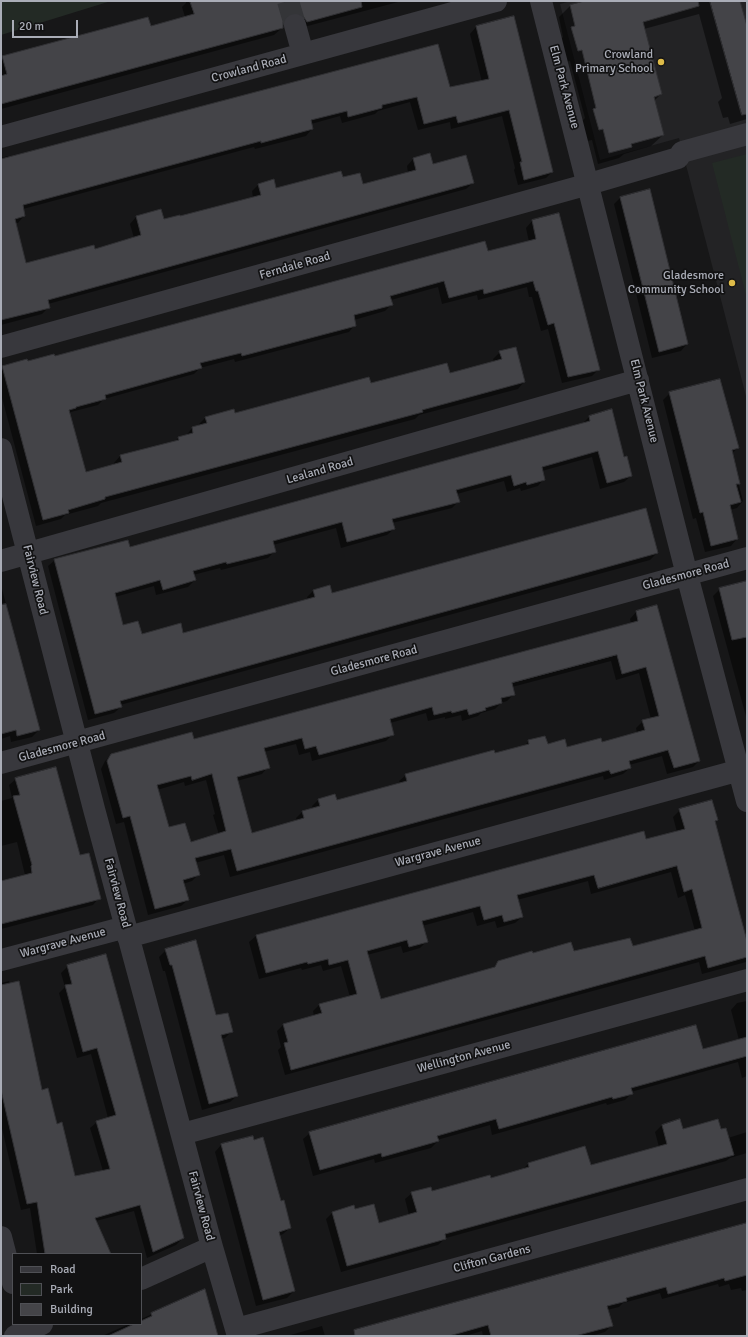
<!DOCTYPE html>
<style>
body{margin:0}
#map{position:relative;width:748px;height:1337px;overflow:hidden;background:#171718;font-family:Signika,sans-serif}
canvas{display:block}
.frame{position:absolute;inset:0;border:2px solid #aaadb7;pointer-events:none}
.legend{position:absolute;left:12px;top:1253px;width:130px;height:72px;box-sizing:border-box;background:#121213;border:1px solid #4f5055;margin:0;padding:5px 7px;list-style:none;font-size:12px;color:#aaadb7}
.legend li{display:flex;align-items:center;gap:8px;height:20px}
.legend b{width:20px;border:1px solid #4f5055}
.scale{position:absolute;left:12px;top:20px;width:66px;height:18px;box-sizing:border-box;border:2px solid #aaadb7;border-top:0;padding-left:5px;font-size:12px;line-height:14px;white-space:nowrap;color:#aaadb7;-webkit-text-stroke:3px #121213;paint-order:stroke}
</style>
<div id="map">
<canvas width="748" height="1337"></canvas>
<div class="frame"></div>
<ul class="legend">
<li><b style="height:5px;background:#38383d"></b>Road</li>
<li><b style="height:11px;background:#232a25"></b>Park</li>
<li><b style="height:11px;background:#444448"></b>Building</li>
</ul>
<div class="scale">20 m</div>
</div>
<script>
const ctx = document.querySelector('canvas').getContext('2d');
ctx.lineJoin = 'round';
function fillPath(path, color) {
  ctx.fillStyle = color;
  ctx.fill(path, 'evenodd');
}
function stroke(path, color, width, dash) {
  ctx.strokeStyle = color;
  ctx.lineWidth = width;
  ctx.lineCap = dash ? 'butt' : 'round';
  ctx.setLineDash(dash || []);
  ctx.stroke(path);
}
function drawText(font, color, halo, rows, align = 'center') {
  ctx.font = font + ' Signika,sans-serif';
  ctx.lineWidth = 3.5;
  ctx.setLineDash([]);
  ctx.textBaseline = 'middle';
  ctx.strokeStyle = halo;
  ctx.fillStyle = color;
  for (const [text, x, y, turn = 0] of rows) {
    ctx.save();
    ctx.translate(x, y);
    ctx.rotate((+turn || 0) * Math.PI / 180);
    ctx.textAlign = isNaN(turn) ? turn : align;
    if (halo) ctx.strokeText(text, 0, 0);
    ctx.fillText(text, 0, 0);
    ctx.restore();
  }
}
fillPath(new Path2D(`
 M571 1H747V400L679 138 600 160 560 4Z`), '#232325');
fillPath(new Path2D(`
 M1 1H111L1 35Z
 M747 154V299L712 163Z`), '#232a25');
fillPath(new Path2D(`
 M186 1H402L300 28 291 20H283L282 28 274 35 1 109V58L148 18 150 27 185 17 182 7 186 3Z
 M589 1H745L739 2 747 30V119L730 124 728 117 723 118 718 102 722 98 699 14 644 29 661 94 654 101 663 135 651 146 624 154 619 158 598 164 592 140 587 141 582 121 585 118 570 61 566 62 560 40 563 37 559 17 570 6Z
 M513 18 552 172 546 178 518 185 514 170 515 168 502 116 451 129 450 122 418 130 410 102 378 111 375 114 342 123 340 116 311 124 312 129 306 136 255 149 254 147 23 209 24 216 18 223H15L25 264 94 250 134 238 130 224 136 217 160 210 163 220 180 217 253 198 252 191 258 185 273 180 276 190 342 179 362 185 408 173 407 166 413 159 429 155 432 165 473 183 466 189 48 304V308L42 314 1 325V158L8 156 9 158 449 89 482 82 470 34 476 27Z
 M649 190 687 344 681 351 652 358 614 204 621 197Z
 M559 214 599 369 592 376 562 383 548 329 541 331 532 297H529L527 287 478 300 477 295 442 304 438 287 391 300 392 304 385 311 354 320 355 325 349 332 235 362 234 359 200 368 194 374 104 399 98 405 71 412 69 414 85 473 114 465V463L120 456 174 442 179 438 186 436 192 428 199 426V424L205 418 234 414 370 384 449 374 494 362 493 359 500 352 524 382 518 389 419 415 415 419 101 503 98 506 65 515 61 519 36 526 1 394 2 367 26 360 27 363 54 357 529 242 526 228 532 221Z
 M670 393 738 448 731 454 743 501 737 508 730 510 737 539 731 546 705 552 696 518 693 519 663 400Z
 M589 417 624 458 631 476 624 482 600 489 592 457 542 471 544 479 538 486 521 491 520 488 507 492 504 481 457 494 459 501 452 508 392 523 394 529 387 535 341 548 336 528 273 545 275 551 268 558 221 570 220 568 193 575 195 580 188 587 156 595 154 586 115 597 122 626 141 636 182 635 308 600 307 597 314 590 331 594 657 553 650 560 120 705 121 707 114 713 88 720 48 566 55 560 129 548 583 423Z
 M747 582V720L713 596 720 589Z
 M1 585 39 730 32 737 11 742 10 736 1 739Z
 M636 612 699 761 693 767 667 774 662 756 629 765 630 768 623 774 604 780 603 776 230 877 224 855 195 863 199 874 192 881 183 884 188 900 181 906 148 915 124 822 116 824 101 769 105 761 112 755 193 740 631 624 630 619ZM611 661 616 680 639 673 651 719 643 721 636 728 637 733 601 743 566 748 529 741 523 747 406 775 399 781 400 784 336 801 318 800 312 806 313 809 303 811 296 818 297 821 252 834 237 781 262 774 268 767 264 752 296 744 299 755 310 752 312 761 386 741 393 734 390 723 426 713 428 721 445 717V719L461 715 462 721 478 716 481 713 495 709 501 703 507 701 514 694 512 687ZM206 780 215 814 213 815 219 835 190 843 168 829 157 790 184 782 185 786Z
 M16 779 99 898 93 905 1 929V890L25 875 17 842 1 846V801L12 798 9 785Z
 M680 810 717 820 714 823 745 938 747 937 746 962 702 974 699 962 285 1075 278 1050 281 1047 277 1031 283 1025 314 1016 313 1011 320 1004 350 997 341 966 323 971 321 965 302 970 301 968 259 979 249 942 256 936 643 832 645 840 677 832 673 817ZM671 872 678 898 685 895 695 931 632 948 532 955 499 962 492 969 380 1001 367 955 401 946 403 953 420 948 426 942 422 926 473 912 477 926 495 921 497 928 515 923 522 917 517 900 588 881 591 894Z
 M166 950 215 1017 231 1032 225 1038 221 1039 237 1096 230 1102 202 1110 165 971H163L159 957Z
 M68 966 183 1238 176 1245 147 1258 134 1211 96 1221 110 1254H37L30 1208 21 1210 1 1124V983L9 981 42 1091 56 1125 74 1178 103 1171 90 1128 97 1122 108 1118 91 1054 77 1058 59 993 65 987 61 973Z
 M747 1001V1076L742 1078 738 1062 631 1092V1094L625 1100 607 1105 606 1103 492 1135 490 1125 437 1140 438 1141 431 1148 375 1163 374 1159 313 1176 303 1139 310 1133 702 1050 739 1040 731 1010 737 1003Z
 M679 1120 682 1130 721 1131 728 1138 747 1132V1153L730 1158 726 1161 446 1238 438 1245 341 1272 326 1219 332 1213 353 1207 354 1211 379 1224 409 1215 405 1199 412 1193 432 1192 490 1179 522 1170 528 1164 590 1166 659 1147 655 1132 662 1125Z
 M221 1145 281 1202 290 1228 283 1234 279 1236 294 1291 287 1298 256 1306 215 1152Z
 M747 1224V1290L742 1291 741 1288 731 1290 729 1284 719 1287 718 1284 662 1299 660 1293 623 1303 619 1307 607 1310 611 1326 605 1332 591 1336H483L482 1331 465 1336H356Z
 M204 1291 210 1336H102L129 1324H141V1319Z
 M322 1326 325 1336H287Z`), '#0007');
const building = new Path2D(`
 M190 1H361L362 7 307 22 303 16 298 13H292L286 17 283 22V28L1 104V76L7 74 2 56 148 17 151 26 194 14Z
 M585 1H698L699 6 643 22 662 94 654 97 664 135 631 144 632 147 609 153 603 129 599 130 593 109 596 108 582 50 578 51 571 27 575 26 570 5Z
 M710 1H740L747 26V114L742 115Z
 M514 16 553 172 524 180 520 162H522L509 110 458 123 456 116 424 124 417 97 382 105V108L348 117 347 111 311 120 313 129 261 143V141L23 205 25 216 15 219 26 263 94 245 95 249 141 235 136 216 161 209 164 219 180 215V216L261 195 258 184 274 179 276 188 341 171 343 177 360 173 363 184 416 170 413 158 430 153 433 164 466 155 474 183 48 300 50 308 1 320V159L438 44 450 87 489 79 476 26Z
 M650 189 688 344 659 352 620 197Z
 M559 213 600 370 568 377 554 323 548 325 538 291H536L533 281 484 294 483 289 449 298 444 281 390 296 393 305 354 315 356 326 242 356 241 353 200 363 202 368 105 395 106 399 76 407V408L69 410 86 472 122 462 120 455 179 440 178 437 193 433 192 427 207 423 205 417 234 409 235 413 369 377 371 383 447 363 450 373 502 359 499 351 516 347 525 382 422 410 423 412 105 497V499L68 510 69 513 43 520 2 366 27 359 28 361 54 354 55 356 485 241 488 251 536 239 532 220Z
 M720 379 739 448 732 450 740 484H736L741 502 730 505 738 539 711 546 703 512 700 513 669 392Z
 M612 409 624 457 627 456 632 476 607 483 598 451 542 467 545 480 527 485 526 482 514 486 511 475 456 490 460 502 392 519 395 529 347 542 342 522 273 541 276 552 227 564 226 562 193 571 196 580 163 590 160 580 115 593 123 625 138 621 142 634 181 623 183 633 315 597 313 590 330 585 332 593 646 508 658 553 120 701 122 707 95 714 54 559 128 540 130 547 166 537 590 421 589 416Z
 M747 581V637L732 640 719 588Z
 M6 604 40 730 17 736 16 730 1 734V605Z
 M657 605 700 761 674 768 668 750 629 761 631 768 611 774 609 770 237 871 231 849 195 858 200 875 183 880 189 900 155 909 130 816 123 818 107 761 111 754 192 732 194 739 638 621 636 611ZM617 655 622 674 646 667 659 716 642 720 645 730 602 742 601 738 567 747 565 739 548 744 545 736 528 740 529 744 495 753 494 750 405 774 407 781 337 800 335 794 318 799 320 806 302 811 304 818 252 833 237 777 270 768 264 748 302 738 305 749 316 746 319 755 394 735 390 719 432 707 434 715 451 711 452 713 467 709 469 715 486 710 485 708 502 703 501 698 515 695 512 683ZM212 774 226 831 191 842 185 823 169 827 157 785 191 776 192 780Z
 M56 767 80 855 89 853 101 899 1 924V881L32 873 31 866 32 865 13 796 20 795 15 778Z
 M712 800 718 820 715 821 747 941V957L708 968 705 956 291 1070 284 1043 288 1042 283 1024 322 1013 319 1004 357 994 348 960 329 965 328 959 308 964 307 962 266 973 256 935 644 831 646 839 685 829 679 809ZM677 866 684 892 692 889 702 928 633 946 630 938 574 951 571 942 533 953 532 951 498 961 495 967 381 999 367 951 407 940 409 947 428 942 422 921 480 906 484 920 502 915 504 922 523 917 517 895 594 875 598 888Z
 M196 940 216 1015 228 1013 233 1032 221 1035 238 1096 209 1104 172 965H170L165 949Z
 M106 954 184 1238 153 1252 140 1205 95 1218 111 1254H45L37 1202 27 1204 1 1090V985L19 981 42 1090 48 1088 57 1124 62 1122 75 1176 110 1169 96 1121 116 1115 97 1048 83 1052 65 985 72 984 67 965Z
 M696 1025 703 1049 747 1037V1056L631 1088 633 1094 613 1099 612 1097 499 1129 496 1119 437 1136 439 1141 382 1157 381 1153 320 1170 309 1132Z
 M680 1119 683 1129 718 1119 721 1129 726 1128 734 1155 445 1234 446 1239 347 1266 332 1212 354 1205 355 1209 374 1204 379 1223 417 1212 411 1192 431 1187 432 1191 490 1175 491 1178 529 1167 528 1163 585 1146 591 1165 667 1144 662 1125Z
 M253 1136 254 1140 263 1137 281 1201 284 1200 291 1228 279 1232 295 1291 263 1300 221 1144Z
 M747 1223V1275L725 1281 724 1278 668 1294 666 1287 626 1298 627 1301 607 1306 613 1326 575 1336H491L488 1325 449 1336H355L354 1330Z
 M205 1289 218 1336H108L134 1324H141V1321L152 1316 151 1313Z`);
fillPath(building, '#444448');
stroke(building, '#313134', 1);
stroke(new Path2D(`
 M288 1 295 25`), '#343538', 22, [22, 11]);
stroke(new Path2D(`
 M541 1 687 575 747 801
 M295 25 303 54
 M1 137 496 1
 M1 347 589 184 678 158 682 152 747 134
 M1 449 94 809 212 1247 238 1336
 M1 561 638 380
 M1 763 747 558
 M128 937 747 768
 M1 960 126 927
 M182 1134 747 980
 M1 1237 13 1283
 M141 1279 212 1247
 M236 1329 747 1189
 M15 1336 42 1324`), '#38383d', 22);
for (const [x, y, r, color] of [
 [661,62,4,"#debb49"],
 [732,283,4,"#debb49"]
]) {
  const dot = new Path2D();
  dot.arc(x, y, r, 0, 2 * Math.PI);
  ctx.fillStyle = color;
  ctx.fill(dot);
  stroke(dot, '#121213', 1.5);
}
drawText('12px', '#aaadb7', '#121213', [
 ["Crowland",653,55],
 ["Primary School",653,69],
 ["Gladesmore",724,276],
 ["Community School",724,290]
], 'right');
drawText('12px', '#aaadb7', '#121213', [
 ["Crowland Road",249,69,-15],
 ["Elm Park Avenue",564,87,75],
 ["Ferndale Road",295,266,-16],
 ["Elm Park Avenue",644,401,76],
 ["Lealand Road",320,471,-16],
 ["Gladesmore Road",686,575,-15],
 ["Fairview Road",35,580,76],
 ["Gladesmore Road",374,661,-15],
 ["Gladesmore Road",62,747,-15],
 ["Wargrave Avenue",438,852,-15],
 ["Fairview Road",117,893,75],
 ["Wargrave Avenue",63,943,-15],
 ["Wellington Avenue",464,1057,-15],
 ["Fairview Road",201,1206,75],
 ["Clifton Gardens",492,1259,-15]
]);
</script>
